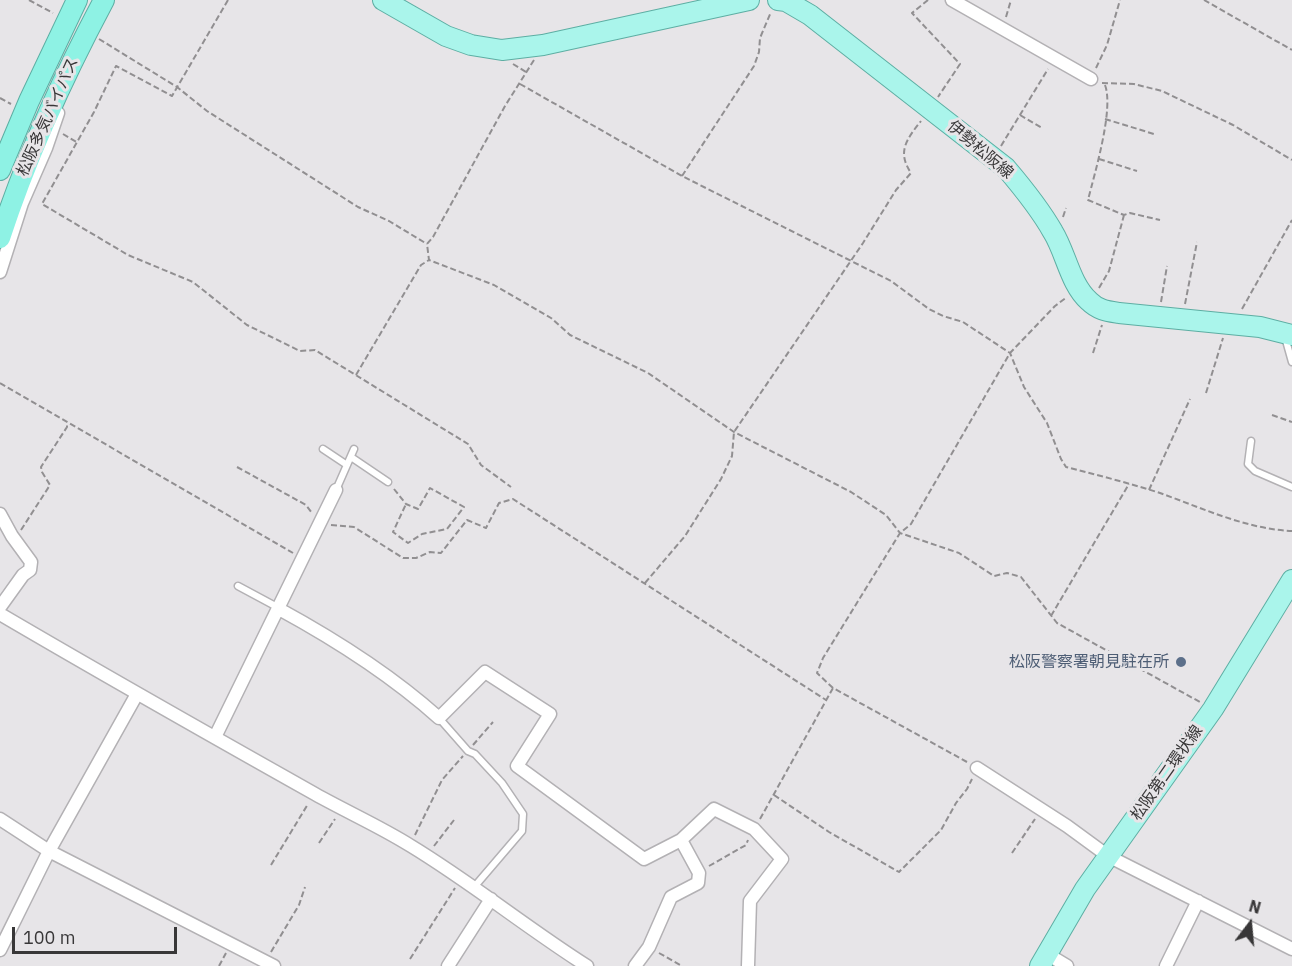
<!DOCTYPE html>
<meta charset="utf-8">
<style>
body{margin:0}
#map{position:relative;width:1292px;height:966px;overflow:hidden;background:#e7e5e8;font-family:"IBM Plex Sans",sans-serif}
canvas{display:block}
.north{position:absolute;left:1220px;top:894px;width:60px;height:60px;-webkit-text-stroke:4px #e7e5e8;paint-order:stroke;rotate:16deg;font-size:16px;font-weight:700;line-height:24px;text-align:center;color:#383738}
.north::after{content:'';display:block;margin:auto;width:21px;height:27px;background:#383738;clip-path:polygon(50% 0,100% 100%,50% 72%,0 100%)}
.scale{position:absolute;left:12px;top:927px;width:165px;height:27px;box-sizing:border-box;border:3px solid #383738;border-top:0;padding-left:8px;font-size:18px;line-height:21px;white-space:nowrap;color:#383738;-webkit-text-stroke:4px #e7e5e8;paint-order:stroke}
</style>
<div id="map">
<canvas width="1292" height="966"></canvas>
<div class="north">N</div>
<div class="scale">100 m</div>
</div>
<script>
const ctx = document.querySelector('canvas').getContext('2d');
ctx.lineJoin = 'round';
function stroke(path, color, width, dash) {
  ctx.strokeStyle = color;
  ctx.lineWidth = width;
  ctx.lineCap = dash ? 'butt' : 'round';
  ctx.setLineDash(dash || []);
  ctx.stroke(path);
}
function drawText(font, color, halo, rows, align = 'center') {
  ctx.font = font + ' "IBM Plex Sans","Noto Sans JP",sans-serif';
  ctx.lineWidth = 6;
  ctx.setLineDash([]);
  ctx.textBaseline = 'middle';
  ctx.strokeStyle = halo;
  ctx.fillStyle = color;
  for (const [text, x, y, turn = 0] of rows) {
    ctx.save();
    ctx.translate(x, y);
    ctx.rotate((+turn || 0) * Math.PI / 180);
    ctx.textAlign = isNaN(turn) ? turn : align;
    if (halo) ctx.strokeText(text, 0, 0);
    ctx.fillText(text, 0, 0);
    ctx.restore();
  }
}
const service = new Path2D(`
 M1285 337 1292 362
 M1251 441 1248 464 1255 471 1292 487
 M323 449 347 465
 M351 457 388 482
 M336 490 354 449
 M238 586 279 608
 M439 718 468 751 475 754 502 783 523 814 522 831 475 886`);
const minor = new Path2D(`
 M952 0 1091 79
 M0 272 22 203 46 148 58 113
 M0 514 12 536 31 562 30 570 23 575 0 607
 M279 609C336 640 391 675 439 718L485 672 550 714 517 766 644 859 681 840 714 809 754 829 782 859 750 901 748 966
 M0 614C104 675 210 735 315 794 347 812 381 827 411 846 472 883 527 928 587 966
 M215 737 336 490
 M977 768 1067 826 1108 856 1292 949
 M0 819 49 851 274 966
 M0 950 49 851 137 694
 M1047 954 1067 966
 M448 966 491 899
 M635 966 649 947 671 897 698 883 699 873 681 840
 M1166 966 1198 901`);
const primary = new Path2D(`
 M383 0 446 36 471 45 502 50 543 45 749 0
 M778 0 786 1 810 15 1006 168C1023 188 1040 209 1053 232 1066 253 1070 284 1089 301 1098 310 1107 311 1119 313L1260 327 1292 335
 M1040 966 1085 889 1213 709 1292 580`);
const trunk = new Path2D(`
 M0 170 29 101 77 0
 M0 238C27 155 63 77 104 0`);
stroke(service, '#b3b1b4', 9);
stroke(minor, '#b3b1b4', 15);
stroke(primary, '#5daea3', 22);
stroke(trunk, '#5daea3', 22);
stroke(new Path2D(`
 M29 0 53 13
 M228 0 172 96 116 66 94 112 42 204 128 255 193 282 247 325 300 351 315 350 468 444 481 465 511 487
 M928 0 912 13 960 64 938 97
 M1204 0 1292 50
 M1006 17 1011 0
 M99 39 177 87 207 111 358 207 389 221 427 244
 M534 60 505 106 433 237 427 244 429 260 494 285 551 318 570 335 648 373 734 432 851 492 886 515 900 533 959 553 994 576 1007 573 1021 577 1057 623 1200 702
 M513 64 526 72
 M1096 68 1107 45 1120 0
 M1102 83 1134 84 1162 91 1233 125 1292 160
 M520 84 682 176 891 281 929 309 943 316 963 322 1010 353 1024 387 1047 423 1061 459 1066 467C1097 475 1129 483 1160 493 1202 508 1246 529 1292 531
 M1105 85C1114 109 1095 172 1088 200L1124 215 1130 213 1160 220
 M0 98 11 104
 M1020 115 1042 128
 M1105 119 1154 134
 M63 134 78 143
 M1001 146 1048 69
 M1099 159 1137 171
 M682 176 754 66 759 52 760 38 771 12
 M1063 217 1066 208
 M1099 288 1109 271 1124 215
 M1161 302 1167 266
 M1185 304 1197 242
 M1242 309 1292 220
 M1093 353 1102 325
 M356 375 421 265 429 260
 M0 383 293 553
 M1206 393 1223 338
 M1272 415 1292 422
 M237 467 306 505 312 513
 M394 489 406 504 418 509 430 488 464 507 447 529 422 534 408 543 393 532 406 504
 M1149 490 1190 399
 M331 525 354 527 403 558H416L430 552 441 553 467 520 486 528 499 503 513 499 826 700
 M21 530 50 485 42 472 41 467 67 427V423
 M645 583 685 536 721 479 732 456 734 432 863 243 896 190 911 173C897 152 906 140 921 121
 M1051 616 1129 484
 M473 745 493 722
 M967 762 833 688 817 673 823 658 900 533 911 524 1010 353 1055 306 1067 297
 M774 795 829 832 899 872 941 830 956 803 967 789 972 779
 M760 819 833 688
 M415 835 442 780 463 756
 M319 843 335 819
 M434 846 454 820
 M1012 853 1035 819
 M271 865 308 804
 M709 866 746 845 748 840
 M271 952 299 905 305 887
 M659 953 682 966
 M410 959 455 888
 M219 966 226 953`), '#918f91', 2, [6, 3]);
stroke(service, '#fff', 6);
stroke(minor, '#fff', 12);
stroke(primary, '#aaf5eb', 20);
stroke(trunk, '#8ef2e4', 20);
for (const [x, y, r, color] of [
 [1181,662,6,"#5c6f8a"]
]) {
  const dot = new Path2D();
  dot.arc(x, y, r, 0, 2 * Math.PI);
  ctx.fillStyle = color;
  ctx.fill(dot);
  stroke(dot, '#e7e5e8', 2);
}
drawText('16px', '#383738', '#e7e5e8', [
 ["松阪多気バイパス",48,117,-66],
 ["伊勢松阪線",980,150,40],
 ["松阪第二環状線",1167,773,-55]
]);
drawText('16px', '#4e5e75', '#e7e5e8', [
 ["松阪警察署朝見駐在所",1169,662]
], 'right');
</script>
